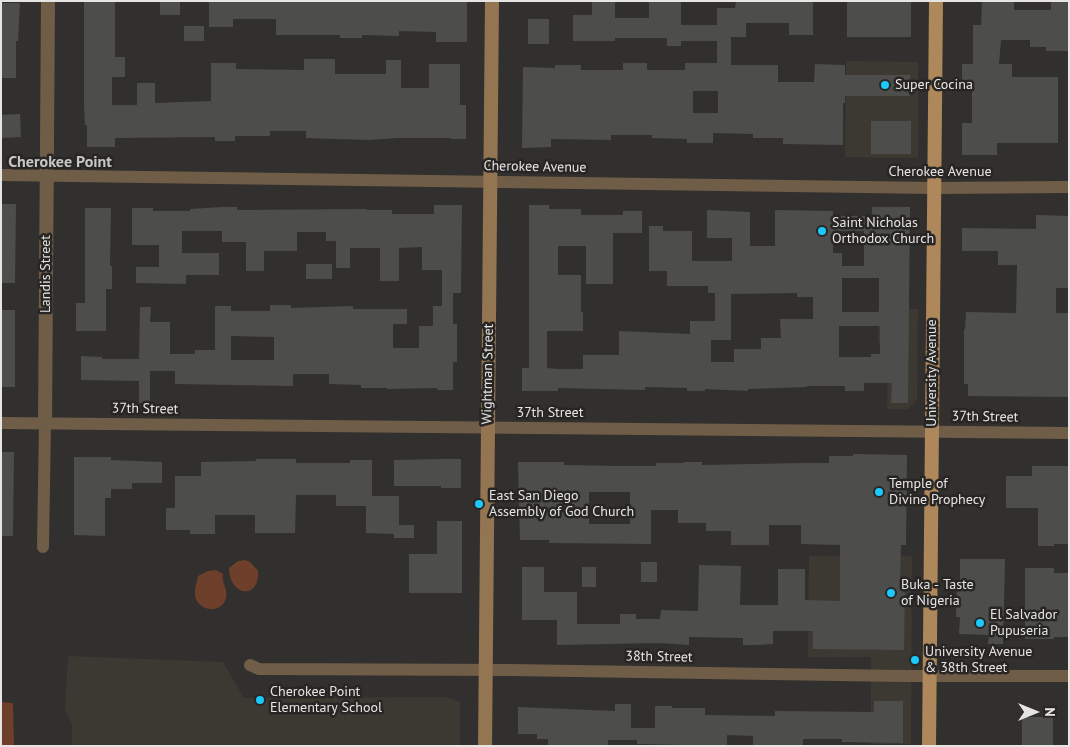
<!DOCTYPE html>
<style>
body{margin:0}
#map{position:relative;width:1070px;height:747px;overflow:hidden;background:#31302e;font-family:"PT Sans",sans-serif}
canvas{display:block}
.frame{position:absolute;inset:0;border:2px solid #e6e5e4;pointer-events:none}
.north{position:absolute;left:1010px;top:687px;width:50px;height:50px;-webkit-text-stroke:4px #272624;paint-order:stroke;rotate:90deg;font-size:14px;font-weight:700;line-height:20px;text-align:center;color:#e6e5e4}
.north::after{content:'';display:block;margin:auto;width:18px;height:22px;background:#e6e5e4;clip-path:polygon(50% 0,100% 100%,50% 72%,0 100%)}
</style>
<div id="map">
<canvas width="1070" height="747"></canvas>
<div class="frame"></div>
<div class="north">N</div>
</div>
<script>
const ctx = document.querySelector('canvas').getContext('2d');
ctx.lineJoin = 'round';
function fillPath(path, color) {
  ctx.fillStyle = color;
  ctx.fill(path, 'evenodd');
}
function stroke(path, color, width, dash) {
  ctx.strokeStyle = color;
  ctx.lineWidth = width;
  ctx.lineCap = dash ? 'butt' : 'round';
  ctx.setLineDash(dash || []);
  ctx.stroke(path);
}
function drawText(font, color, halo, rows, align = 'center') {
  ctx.font = font + ' "PT Sans",sans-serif';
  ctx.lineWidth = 5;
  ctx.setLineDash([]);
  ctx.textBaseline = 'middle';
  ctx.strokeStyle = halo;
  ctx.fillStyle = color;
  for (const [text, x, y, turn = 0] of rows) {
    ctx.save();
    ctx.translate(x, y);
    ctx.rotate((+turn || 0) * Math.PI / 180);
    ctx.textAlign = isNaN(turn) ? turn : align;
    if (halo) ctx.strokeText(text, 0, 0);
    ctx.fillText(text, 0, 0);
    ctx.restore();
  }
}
fillPath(new Path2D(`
 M846 61 918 62V158L845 157Z
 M878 309H918L917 399 908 409H887L888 343H878Z
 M809 556H912L911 744H871V657H808Z
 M68 656 223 662 244 698 445 697 460 702V746H72V725L65 710Z`), '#3b3931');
fillPath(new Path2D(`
 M245 560 250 562 258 571C260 601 229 596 229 568L238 561Z
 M216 570 223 574C221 584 230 591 225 601 219 613 201 611 196 599 193 592 197 583 198 576L208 571Z
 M1 702 13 703 14 746H1Z`), '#6e3f2a');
fillPath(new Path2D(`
 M84 1H115V57H125V77H112V105H137V83H155V103L211 101V63H236V69L304 70V59H335V74H386V60H401V88H429V64H460V105H466V139H451V138H398L368 140 306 138V131H270V136H235V141H215V137L115 138V147H87V125H85L84 103Z
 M160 1H180V15H160Z
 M209 1H467V42H436V32L399 31V36L362 35V38H340V35H276V19H233V27H209Z
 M592 1H615V18H649V1H681V25H717V8H735L736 1H813V35H789V23H746V37H731V65H778V82H814L815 64 845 65V75H910V96H845V103H843V145L783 144V138H753V134L713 133V143H687V139L652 138V135H611V140L551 139V147L522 148 523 67 555 68V65H581V70H623V63H647V70H685V63H717V41H681V46H667V38H615V41H573V15H592ZM693 91H718V113H693Z
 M847 1H911V37H847Z
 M982 1H1014V10H1051V1H1069V51H1046V47H1030V40H1001L999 64H1012V77H1058V143H997V155H962V123H972V90H962V64H973V25H981Z
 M1 3H20L18 41H16V78H1Z
 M528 19H549V44H528Z
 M184 26H204V41H184Z
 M20 114 21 137 1 138V115Z
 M871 121H911V154H871Z
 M1 204H16L15 283H1Z
 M434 205H462L461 293H453V324H457V362H453V390H437V388L387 389V388H361V385L329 384V374H293V386L175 384V371H150V403H139V381L81 380V356L102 357V359H139L140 307H151L150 322H170V354H195V350H215V306H231V311H270V305H291V308L353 306V309H407V324H393V348H419V326H433V306H442V270H422V247L399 248V281H380V248H350V268H336V241H326V232H297V251H264V271H246V242H222V231H182V253H219V275H186V284L136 283V267H159V245H132V208H153V211H190V209L222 207H237V210L367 209V210H392V214H434ZM231 336 274 337V360H231Z
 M529 205H549V209H581V215H623V211H642V233H613V284H586V246H558V275H581V312H583V331H547V368L558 369H583V355H619V331L690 334V321H715V293H708V286H667V271H649V226H663V231H692V261H732V238H707V210L750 212V246H775V210L833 211V216H872V207H910L908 403H891L892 383H864V391H845V386H807V387L748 389V391L705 389V391H687V388L645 387V390L558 388V391H522V368H529ZM833 231H864V266H842V253H833ZM842 278H879V312H842ZM797 293V297H813V319H780L781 338H761V349H734V362H711V340H731V294ZM839 326H880V354H871V357H839Z
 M85 208H111L110 266H112V289H106V331H76V303H85Z
 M1036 215 1069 216V288H1056V313H1069V397L968 396V384H964V329H965L966 312 1016 313 1017 265H998V251H962V228L1036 229Z
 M306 264H332V279H306Z
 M1 310H15V387H1Z
 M1 452H14L13 536H1Z
 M853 454 907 455 906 545H901L900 582H905L904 650 813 649V631H773V644L757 645H743V638L689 637V645L659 643 557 645V620H522V567H544V592H577V624H620V614H636V619H660L661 610 698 611 699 565 741 566 740 605H778V569H805V600L840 601V545L801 544V525H769V545H731V531H706V523H678V510H651V544L549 543V540H520L518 462H564V465L622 466H656V463H684V462H702V465L804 463H829V456H853ZM589 492H630V524H589Z
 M74 457H111V460L162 462V483H132V489H111V498H105V536L74 535Z
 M256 459H296V463H350V460H372V496H399V525H414V538H394V534L366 533V506H336V495H296L295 533H255V515H215V534H190V530H166V508H175V476H201V462L256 461Z
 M441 459H461V488H441V486H394V460Z
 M1032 466H1069V544H1054V546H1038V508H1006V476H1032Z
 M437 521H462V593H409V554H437Z
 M960 559H1005L1003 644H988L989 635 959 634 960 617H956L957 584H960Z
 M641 562H657V582H641Z
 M582 567H596V587H582Z
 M1025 568H1054V573H1069V637H1054V639H1025Z
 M874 701H903V743L842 742V739H803V746H753V736L727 735V746L637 744V740H608V746H548V739H537V734H518V707L615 711V704H631V728H655V706H672V708H705V715L775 716V711L874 712Z
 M1022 717H1053V746H1022Z`), '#4d4e4c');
stroke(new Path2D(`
 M1 175 934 188 1069 187
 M1 423 1069 433
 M43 547 45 423
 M250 665 259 669 510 670 902 676H1069`), '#705d47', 12);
stroke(new Path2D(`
 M45 423 48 1`), '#705d47', 14);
stroke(new Path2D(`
 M485 746 492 1`), '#937552', 14);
stroke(new Path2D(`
 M929 746 936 1`), '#ae875a', 14);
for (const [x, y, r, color] of [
 [885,85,5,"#1bc9fc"],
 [822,231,5,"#1bc9fc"],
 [879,492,5,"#1bc9fc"],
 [479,504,5,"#1bc9fc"],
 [891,593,5,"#1bc9fc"],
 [980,623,5,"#1bc9fc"],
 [915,660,5,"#1bc9fc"],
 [260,700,5,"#1bc9fc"]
]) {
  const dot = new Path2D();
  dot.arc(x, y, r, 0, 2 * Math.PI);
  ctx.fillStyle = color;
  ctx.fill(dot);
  stroke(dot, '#272624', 2);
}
drawText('14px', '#e6e5e4', '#272624', [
 ["Super Cocina",895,85],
 ["Saint Nicholas",832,223],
 ["Orthodox Church",832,239],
 ["Temple of",889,484],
 ["Divine Prophecy",889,500],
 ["East San Diego",489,496],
 ["Assembly of God Church",489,512],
 ["Buka - Taste",901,585],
 ["of Nigeria",901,601],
 ["El Salvador",990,615],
 ["Pupuseria",990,631],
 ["University Avenue",925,652],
 ["& 38th Street",925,668],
 ["Cherokee Point",270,692],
 ["Elementary School",270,708]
], 'left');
drawText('14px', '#e6e5e4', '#272624', [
 ["Cherokee Avenue",535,167,1],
 ["Cherokee Avenue",940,172],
 ["Landis Street",46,274,-90],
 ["University Avenue",932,373,-90],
 ["Wightman Street",488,374,-89],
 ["37th Street",145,409,1],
 ["37th Street",550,413],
 ["37th Street",985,417,1],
 ["38th Street",659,657,1]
]);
drawText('bold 16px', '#c7c7c4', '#272624', [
 ["Cherokee Point",60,162]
]);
</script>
